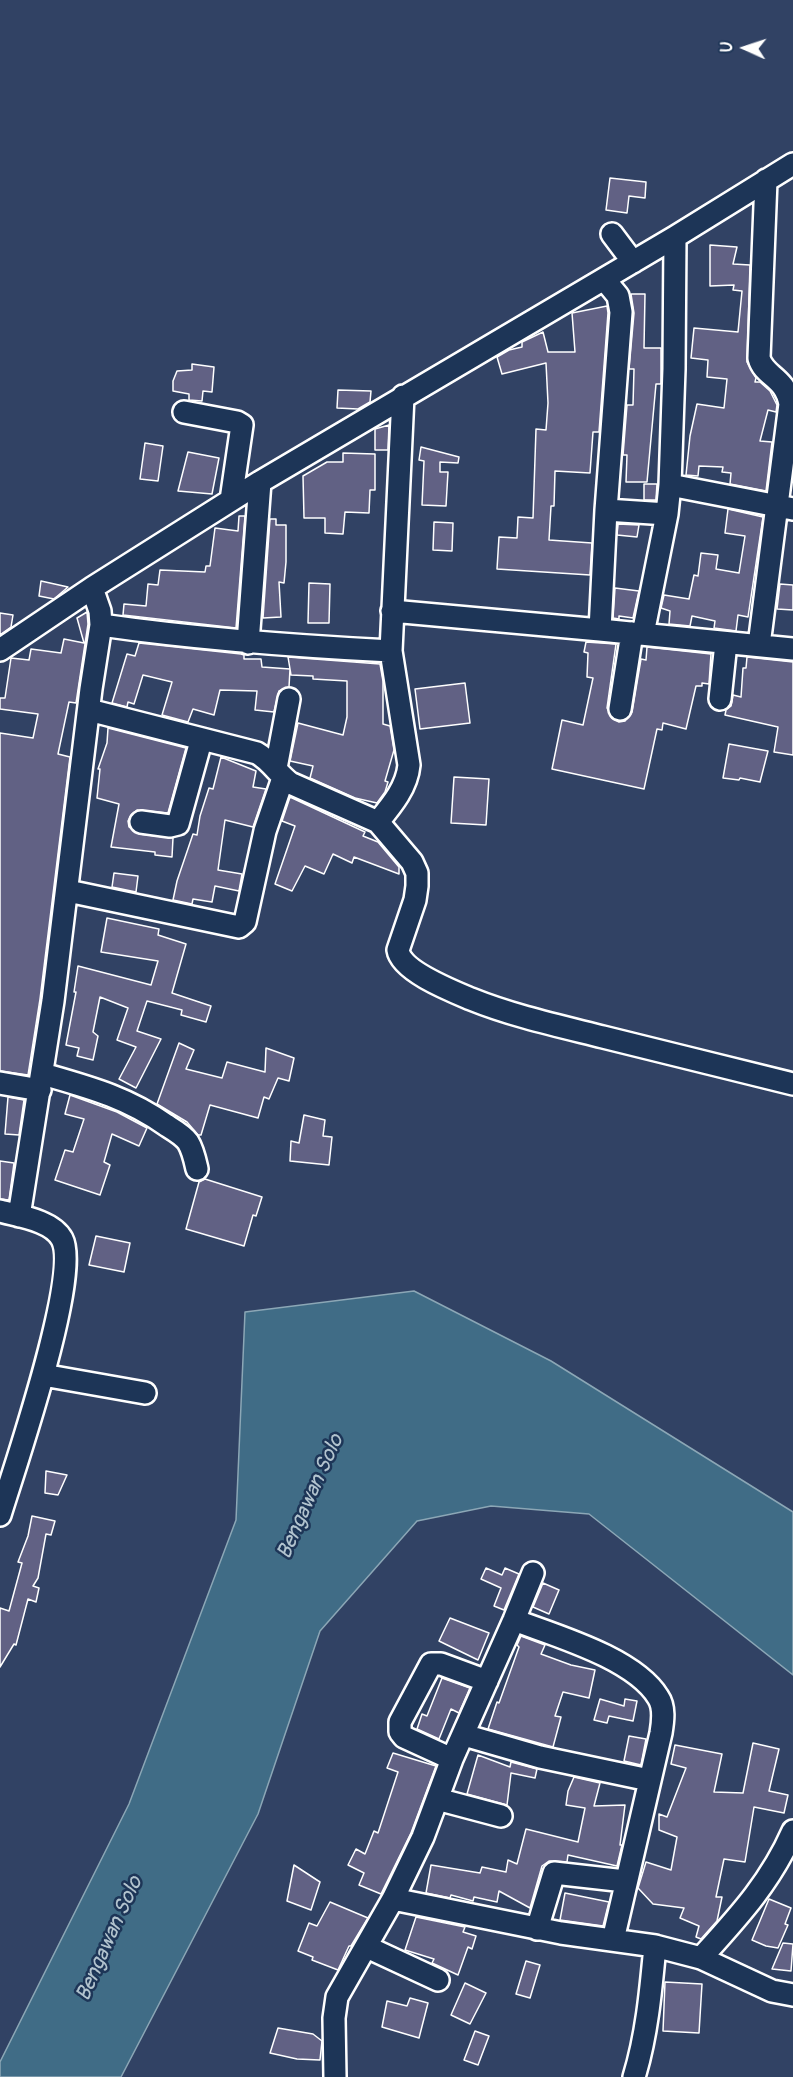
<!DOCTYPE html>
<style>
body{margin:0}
#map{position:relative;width:793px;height:2077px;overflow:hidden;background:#314264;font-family:Pangolin,sans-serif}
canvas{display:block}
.north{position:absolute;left:715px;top:18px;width:60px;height:60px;-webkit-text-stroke:4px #1d3557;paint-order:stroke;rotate:273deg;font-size:16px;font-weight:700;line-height:24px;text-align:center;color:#fff}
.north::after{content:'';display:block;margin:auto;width:21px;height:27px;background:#fff;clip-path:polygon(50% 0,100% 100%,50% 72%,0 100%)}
</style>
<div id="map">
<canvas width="793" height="2077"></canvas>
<div class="north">U</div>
</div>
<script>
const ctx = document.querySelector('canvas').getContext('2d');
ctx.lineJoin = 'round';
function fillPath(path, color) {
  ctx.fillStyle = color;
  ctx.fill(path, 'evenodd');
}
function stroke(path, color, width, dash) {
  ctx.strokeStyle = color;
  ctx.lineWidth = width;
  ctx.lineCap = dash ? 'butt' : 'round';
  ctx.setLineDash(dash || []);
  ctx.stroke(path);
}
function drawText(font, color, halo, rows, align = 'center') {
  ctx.font = font + ' Pangolin,sans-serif';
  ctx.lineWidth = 5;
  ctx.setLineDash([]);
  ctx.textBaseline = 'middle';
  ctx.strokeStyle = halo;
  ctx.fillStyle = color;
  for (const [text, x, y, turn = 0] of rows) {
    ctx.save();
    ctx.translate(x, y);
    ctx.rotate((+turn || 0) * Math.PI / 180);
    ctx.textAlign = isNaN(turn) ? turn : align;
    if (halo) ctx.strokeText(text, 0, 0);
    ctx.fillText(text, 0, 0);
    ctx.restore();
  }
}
const water = new Path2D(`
 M414 1291 551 1361 793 1512V1675L589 1514 491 1506 417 1521 320 1631 258 1814 121 2077H0V2062L129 1804 236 1520 245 1312Z`);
fillPath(water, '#406c86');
stroke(water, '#8ca7b6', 1.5);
const building = new Path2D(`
 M610 178 646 182 645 198 629 196 627 213 606 210Z
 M710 245 737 247 733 264 750 265 747 362 756 378 755 382H760L770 391 777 405 776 412 768 410 760 441 772 442 766 491 730 484 731 473 722 472 723 467 699 466 698 476 686 475 690 436 697 404 724 408 727 379 707 377 708 360 691 358 694 328 738 332 742 291 733 290 734 285 710 286Z
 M631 294H645L644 348H661V384H656L647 482H626L627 455H623L627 405H633L634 369H629L634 313Z
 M607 306 608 313 599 432H593L590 473 555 471 554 506H551L549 540 592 543 590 575 497 569 499 537 517 538 518 517 533 518 536 429 546 430 548 403 546 363 502 374 497 357 509 350 522 347V342L543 332 548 352H575L572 313Z
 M192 364 214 367 212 392 203 391 202 401 189 400V394L173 391V381L177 371 192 370Z
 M338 390 371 391 370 402 358 409 337 408Z
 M389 425 388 450H375V429Z
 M145 443 163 446 158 481 140 479Z
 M421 447 459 457 458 463 440 462V472H448L446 506 422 505 424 461 419 460Z
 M188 452 219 458 212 494 178 491Z
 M343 453 375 454V490H370L369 513 345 512 343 534 325 533V518H304L303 476 327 462H343Z
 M644 484H657L656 500H644Z
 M728 509 763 517 748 617 738 615 736 631 714 628 715 621 692 616 690 626 669 624 670 611 661 608 664 595 689 599 694 575 698 576 701 553 718 555 716 569 739 573 745 536 725 533Z
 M239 516H245L236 628 123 615 124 604 146 606 148 584 158 585 160 570 205 572 206 566H210L215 528 238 531Z
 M270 519H276V525H286V562L284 583 279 582 281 617 263 618Z
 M434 522 453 523 452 551 433 550Z
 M618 524 639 525 637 537 617 535Z
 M41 581 68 587 54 599 39 596Z
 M309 583 330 584 329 623H308Z
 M780 584 793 585V610L777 609Z
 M615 588 639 591 633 618 619 616V619L613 618Z
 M87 612 88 624 76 703 69 702 58 754 70 757 40 999 28 1075 0 1071V733L33 738 38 714 0 709V698H5L11 658 29 660 31 649 61 653 64 639 84 643 77 618Z
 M0 613 13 615 11 627 0 635Z
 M586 642 616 644 607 708 612 718 619 722 625 721 632 712 641 659 646 660 647 647 711 654 709 684 702 683V686H696L686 729 663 723 662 730 657 729 644 789 552 769 562 720 583 725 593 678 587 677 588 653 584 652Z
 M139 643 241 654 244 655V659H261L262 667 290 669 289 687 279 691 274 712 255 710 257 691 220 690 214 715 193 709 188 722 162 715 172 682 143 675 134 704 128 702 127 707 112 703 127 654 135 656Z
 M288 657 380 664 383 681V724L390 726 394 750 385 781 388 782 385 792 377 803 355 798 310 778 313 766 290 761 298 723 343 735 347 717V681L313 679V676L291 675Z
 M747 657 793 662V755L774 752 778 727 725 715 726 710 731 706 733 695 741 697 743 668H746Z
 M465 683 470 723 420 729 415 689Z
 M108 728 186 748 168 813 137 810 131 815 128 821 129 827 139 834 173 838 172 857 155 855V852L111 847 119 804 97 798 100 769H98L107 743Z
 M729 744 768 751 760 782 740 778 739 780 723 778Z
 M221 757 256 771 253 787 266 789 253 827 225 820 218 870 242 874 239 891 215 886 212 902 193 899 192 904 173 900 177 881 193 834 197 835 200 816 209 788 213 789Z
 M454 777 489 779 486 825 451 823Z
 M290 797 365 832 363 836 378 842 399 867V874L354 857 352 863 333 854 324 874 305 866 292 891 275 884 295 826 282 821Z
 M114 873 138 876 136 892 112 887Z
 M107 918 159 929 158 935 186 944 172 993 211 1006 206 1022 181 1015 182 1010 147 1001 137 1031 161 1039 136 1088 119 1079 136 1047 117 1040 128 1008 100 997 93 1032 98 1036 93 1060 77 1056 79 1048 66 1045 76 992H74L78 966 151 985 158 961 101 952Z
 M179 1043 194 1050 186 1069 222 1078 227 1062 265 1072 266 1048 294 1058 289 1081 278 1078 269 1099 264 1097 258 1118 210 1105 201 1135H198L187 1122 157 1104Z
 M70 1095 117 1112 147 1128 139 1146 112 1134 104 1162 110 1165 100 1195 55 1180 65 1150 73 1152 84 1119 65 1114Z
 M8 1097 24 1100 19 1135 5 1134Z
 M304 1115 325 1120 323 1136 332 1137 329 1165 290 1161 291 1141 299 1143Z
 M0 1161 14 1163 9 1200 0 1199Z
 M205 1179 262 1197 256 1216 253 1215 244 1246 186 1229 199 1182Z
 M96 1236 130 1243 124 1272 89 1265Z
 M46 1471 67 1475 58 1495 45 1493Z
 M32 1516 55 1521 51 1535 46 1534 38 1578 33 1586 39 1588 36 1602 28 1599 16 1645 14 1644 0 1667V1608L9 1611 22 1563 18 1562 28 1536Z
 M486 1568 502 1575 505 1568 519 1574 504 1610 494 1606 501 1588 481 1579Z
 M543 1583 559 1590 549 1614 533 1607Z
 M450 1618 489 1633 478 1660 439 1641Z
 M521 1636 545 1645 541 1654 571 1665 595 1670 589 1698 563 1692 555 1716 561 1717 553 1747 488 1729 497 1702 499 1703 519 1647 517 1645Z
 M442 1678 470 1688 459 1713 451 1709 439 1739 417 1729 422 1714 427 1716Z
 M600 1699 624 1706 625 1699 637 1701 633 1721 609 1716 607 1723 594 1720Z
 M629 1736 646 1739 641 1765 624 1761Z
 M753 1743 779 1749 769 1791 788 1795 784 1813 754 1807 745 1862 724 1859 716 1897H722L717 1921 701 1939 696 1937 699 1926 680 1918 684 1908 653 1904 638 1888 646 1862 671 1870 677 1837 659 1830V1814L667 1817 686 1768 671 1764 675 1745 722 1754 714 1792 743 1793Z
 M393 1753 436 1766 411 1833 381 1894 359 1885 364 1873 348 1865 356 1849 365 1854 374 1831 378 1833 398 1772 387 1768Z
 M478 1755 510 1767 511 1762 537 1769 535 1778 511 1773 507 1805 467 1794Z
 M574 1777 600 1783 594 1806 625 1805 620 1845H622L617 1866 568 1855 567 1862 549 1861 542 1866 530 1908 499 1891 497 1902 474 1897 473 1901 451 1895 450 1898 426 1893 431 1865 480 1873 482 1867 506 1872 508 1860 517 1864 526 1829 578 1842 585 1808 566 1805 568 1791Z
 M294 1865 320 1882 311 1910 287 1901Z
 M565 1893 609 1902 603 1926 560 1920Z
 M769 1899 791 1908 785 1924 788 1925 778 1948 766 1946 752 1940Z
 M330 1902 368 1918 351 1946H349L338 1970 312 1960 313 1957 298 1951 309 1923 317 1926Z
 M416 1917 465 1927 463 1932 476 1936 472 1949 468 1947 458 1975 432 1963 434 1959 405 1950Z
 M783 1943 793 1944 791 1971 772 1969Z
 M526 1961 540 1965 530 1998 516 1994Z
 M665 1982 702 1984 699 2033 663 2031Z
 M465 1983 486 1993 470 2024 451 2015Z
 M410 1998 428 2003 419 2038 382 2027 387 2001 407 2006Z
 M278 2028 313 2034 322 2041 320 2060 297 2059 270 2053Z
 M475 2031 489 2036 478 2065 464 2060Z`);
fillPath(building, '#616184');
stroke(building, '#fff', 1.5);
const minor = new Path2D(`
 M612 234 633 262
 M604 279 618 296 621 312 606 510 600 630 793 649
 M184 412 237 422 242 425 231 500
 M670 485 793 509
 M606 510 667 514
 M392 611 600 630
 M101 625C198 639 294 646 391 651
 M643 634 667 514 670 485 674 369 675 237
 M248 643 260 482
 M759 645 790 404C785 376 764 377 759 358L766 180
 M0 650 92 588 260 482 675 237 793 164
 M720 699 726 643
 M620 709 632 633
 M89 710 257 753C271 761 278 774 290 783L378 822 412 862 417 873V886L415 900 398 950C401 971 452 991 471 999 513 1016 559 1026 603 1037 666 1053 730 1068 793 1084
 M276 768 289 699
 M141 822 170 826 178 824 201 741
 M378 822C392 805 407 787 409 765L391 651 403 396
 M68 891 239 927 245 922 265 831 283 778
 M43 1074C88 1087 127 1097 166 1125 174 1130 183 1135 188 1142 193 1150 195 1160 197 1169
 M0 1083 40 1090
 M0 1211C18 1216 52 1220 62 1239 81 1275 14 1469 0 1515
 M19 1216 53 1001 91 689 101 625 100 611 92 588
 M43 1375 145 1393
 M514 1620C556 1636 634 1658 658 1697 665 1707 663 1721 661 1733L613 1940
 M464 1735 540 1757 649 1780
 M452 1759 404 1737 400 1732V1722L431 1664H441L487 1681
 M437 1799 501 1816
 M393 1899 561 1933 655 1946C651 1989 647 2035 634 2077
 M537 1929 554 1873 625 1881
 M655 1946 701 1958 772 1991 793 1995
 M367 1947 438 1980
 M701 1958C738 1917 770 1883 793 1831
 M335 2077 334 2018 337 1997 393 1899 423 1837 452 1759 514 1620 533 1573`);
stroke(minor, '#fff', 26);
stroke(minor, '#1d3557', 21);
drawText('italic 21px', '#b3c4cf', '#1d3557', [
 ["Bengawan Solo",311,1497,-66],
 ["Bengawan Solo",110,1939,-66]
]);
</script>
